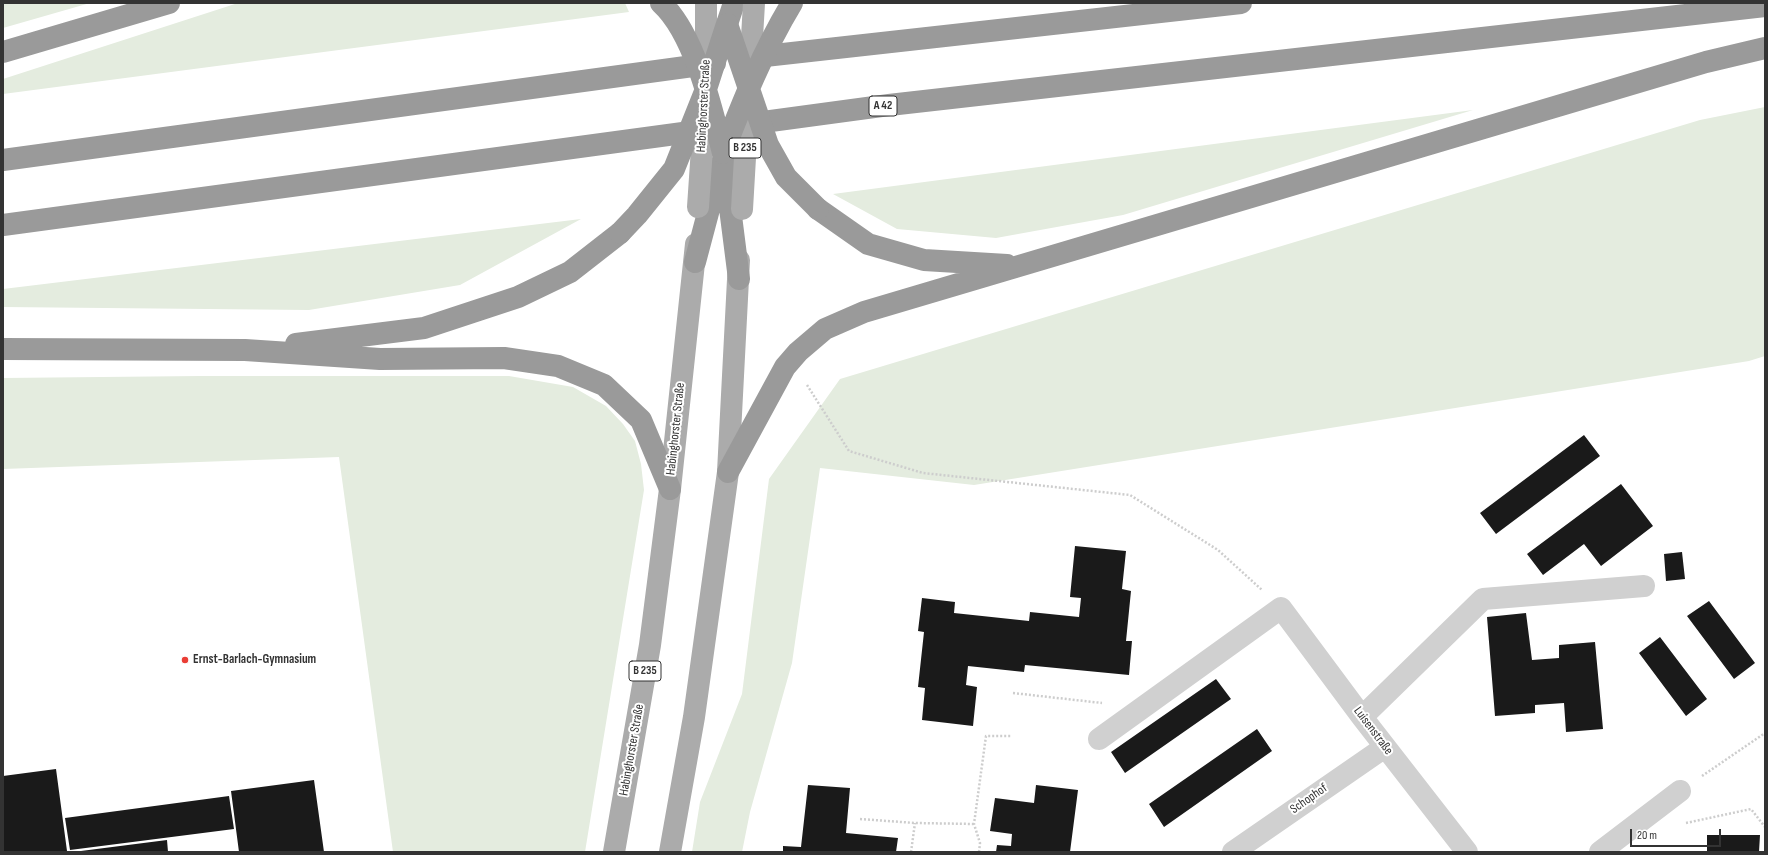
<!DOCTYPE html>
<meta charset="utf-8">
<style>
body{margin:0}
#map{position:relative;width:1768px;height:855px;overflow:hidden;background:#fff;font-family:"Sofia Sans Condensed",sans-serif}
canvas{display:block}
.frame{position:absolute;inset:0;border:4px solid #333;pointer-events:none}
.scale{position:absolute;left:1630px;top:829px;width:91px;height:18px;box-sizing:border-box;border:2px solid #333;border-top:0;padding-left:5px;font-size:12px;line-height:14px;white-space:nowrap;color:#333;-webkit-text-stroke:3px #fff;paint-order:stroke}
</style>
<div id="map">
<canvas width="1768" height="855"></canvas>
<div class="frame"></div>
<div class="scale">20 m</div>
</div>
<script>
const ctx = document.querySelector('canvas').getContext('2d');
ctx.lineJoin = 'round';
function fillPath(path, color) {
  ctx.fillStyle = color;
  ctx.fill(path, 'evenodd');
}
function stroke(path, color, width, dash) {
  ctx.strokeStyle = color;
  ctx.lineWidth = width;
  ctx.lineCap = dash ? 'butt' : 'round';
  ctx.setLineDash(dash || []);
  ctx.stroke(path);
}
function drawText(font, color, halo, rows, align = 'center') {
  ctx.font = font + ' "Sofia Sans Condensed",sans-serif';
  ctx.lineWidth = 4;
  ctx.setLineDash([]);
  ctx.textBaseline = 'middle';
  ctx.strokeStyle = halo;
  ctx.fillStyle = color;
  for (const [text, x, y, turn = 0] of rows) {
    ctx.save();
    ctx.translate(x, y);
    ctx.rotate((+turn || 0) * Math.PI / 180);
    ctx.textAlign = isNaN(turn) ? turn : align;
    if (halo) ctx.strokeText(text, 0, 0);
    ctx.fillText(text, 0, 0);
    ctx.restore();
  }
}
fillPath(new Path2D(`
 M3 3H90L3 28Z
 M238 3H625L629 12 3 94V79Z
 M1765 107V356L1749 361 974 485 820 468 792 663 750 812 742 852H692L700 802 742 694 769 479 840 379 1700 120Z
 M1473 110 1123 215 996 238 897 229 833 194Z
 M581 219 460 285 309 310 3 307V289Z
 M200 376H509L573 387 606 406 623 424 635 441 641 464 644 490 585 852H393L339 457 3 469V378Z`), '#e4ecdf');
fillPath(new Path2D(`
 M1584 435 1600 456 1496 534 1480 513Z
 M1621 484 1653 526 1601 566 1584 544 1543 575 1527 554Z
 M1075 546 1126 551 1122 589 1131 591 1126 641H1132L1129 675 1025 665 1024 672 968 666 966 685 977 687 973 726 922 720 925 688 918 687 924 632 918 631 922 598 955 602 954 613 1029 621 1030 612 1079 617 1081 598 1070 597Z
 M1682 552 1685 579 1666 581 1664 554Z
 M1709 601 1755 663 1734 679 1687 616Z
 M1526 613 1532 660 1559 658V645L1595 642 1603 729 1566 732 1564 703 1535 705V713L1495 716 1487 617Z
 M1660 637 1707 699 1686 716 1639 653Z
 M1216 679 1231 699 1125 773 1111 752Z
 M1257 729 1272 751 1164 827 1149 804Z
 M56 769 67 851 3 852V776Z
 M314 780 324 852H239L231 791Z
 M808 785 850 788 846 833 898 838 896 852H783V846L801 847Z
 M1036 785 1078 790 1070 852H996L997 845 1011 846 1012 834 990 831 995 798 1034 803Z
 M229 796 234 829 70 850 65 818Z
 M1707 835H1760L1759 852H1707Z
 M167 840 168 852H81V851Z`), '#1a1a1a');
stroke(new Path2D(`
 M807 385 849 451 923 473 1130 495 1218 550 1262 590
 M1013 693 1102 703
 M1702 776 1765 733
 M860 819 915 823 974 824
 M1686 823 1751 809 1765 827
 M911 852 915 823
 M979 852 980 843 974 824 986 736H1012`), '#cdcdcd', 2.5, [2, 2]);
stroke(new Path2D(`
 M1362 717 1483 599 1644 586
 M1099 739 1281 608 1362 717 1467 852
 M1233 852 1385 747
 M1600 852 1680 791`), '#d0d0d0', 22);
stroke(new Path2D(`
 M614 852 650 645 670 489 696 244
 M670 852 694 717 728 472 739 260`), '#ababab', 22);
stroke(new Path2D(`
 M727 24 734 3
 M3 52 169 3
 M747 58 1241 3
 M741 125 889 105 1765 6
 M723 153 739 279
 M3 160 715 63
 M818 209 868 244 924 260 1007 265
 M3 225 705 130
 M695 262 721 164
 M296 344 424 328 518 297 570 272 620 233
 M3 349 245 350 380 359 504 358 558 366 604 385 641 420 670 489
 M728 472 785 367 798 352 825 329 864 312 1706 62 1765 48`), '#9a9a9a', 22);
stroke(new Path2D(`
 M698 207 706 89V3
 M742 209 754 3`), '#ababab', 22);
stroke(new Path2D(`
 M661 3C695 34 712 110 723 153
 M727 24 768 145 786 177 818 209
 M723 153C743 101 763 51 792 3
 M620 233 637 215 674 169 706 89 727 24`), '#9a9a9a', 22);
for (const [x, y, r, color] of [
 [185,660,4,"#ea3d35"]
]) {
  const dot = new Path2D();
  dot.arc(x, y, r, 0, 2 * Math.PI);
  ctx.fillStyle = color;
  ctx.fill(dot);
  stroke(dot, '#fff', 1.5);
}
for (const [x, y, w] of [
 [883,106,28],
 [745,148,32],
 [645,671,32]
]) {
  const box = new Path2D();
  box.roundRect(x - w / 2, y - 10, w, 20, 3);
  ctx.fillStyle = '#fff';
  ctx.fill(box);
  stroke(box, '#333', 1);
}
drawText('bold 12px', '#333', null, [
 ["A 42",883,106],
 ["B 235",745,148],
 ["B 235",645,671]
]);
drawText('13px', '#333', '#fff', [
 ["Habinghorster Straße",704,106,-87],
 ["Habinghorster Straße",676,429,-84],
 ["Luisenstraße",1373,731,53],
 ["Habinghorster Straße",632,750,-80],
 ["Schophof",1309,799,-35]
]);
drawText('bold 13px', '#333', '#fff', [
 ["Ernst-Barlach-Gymnasium",193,660]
], 'left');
</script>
